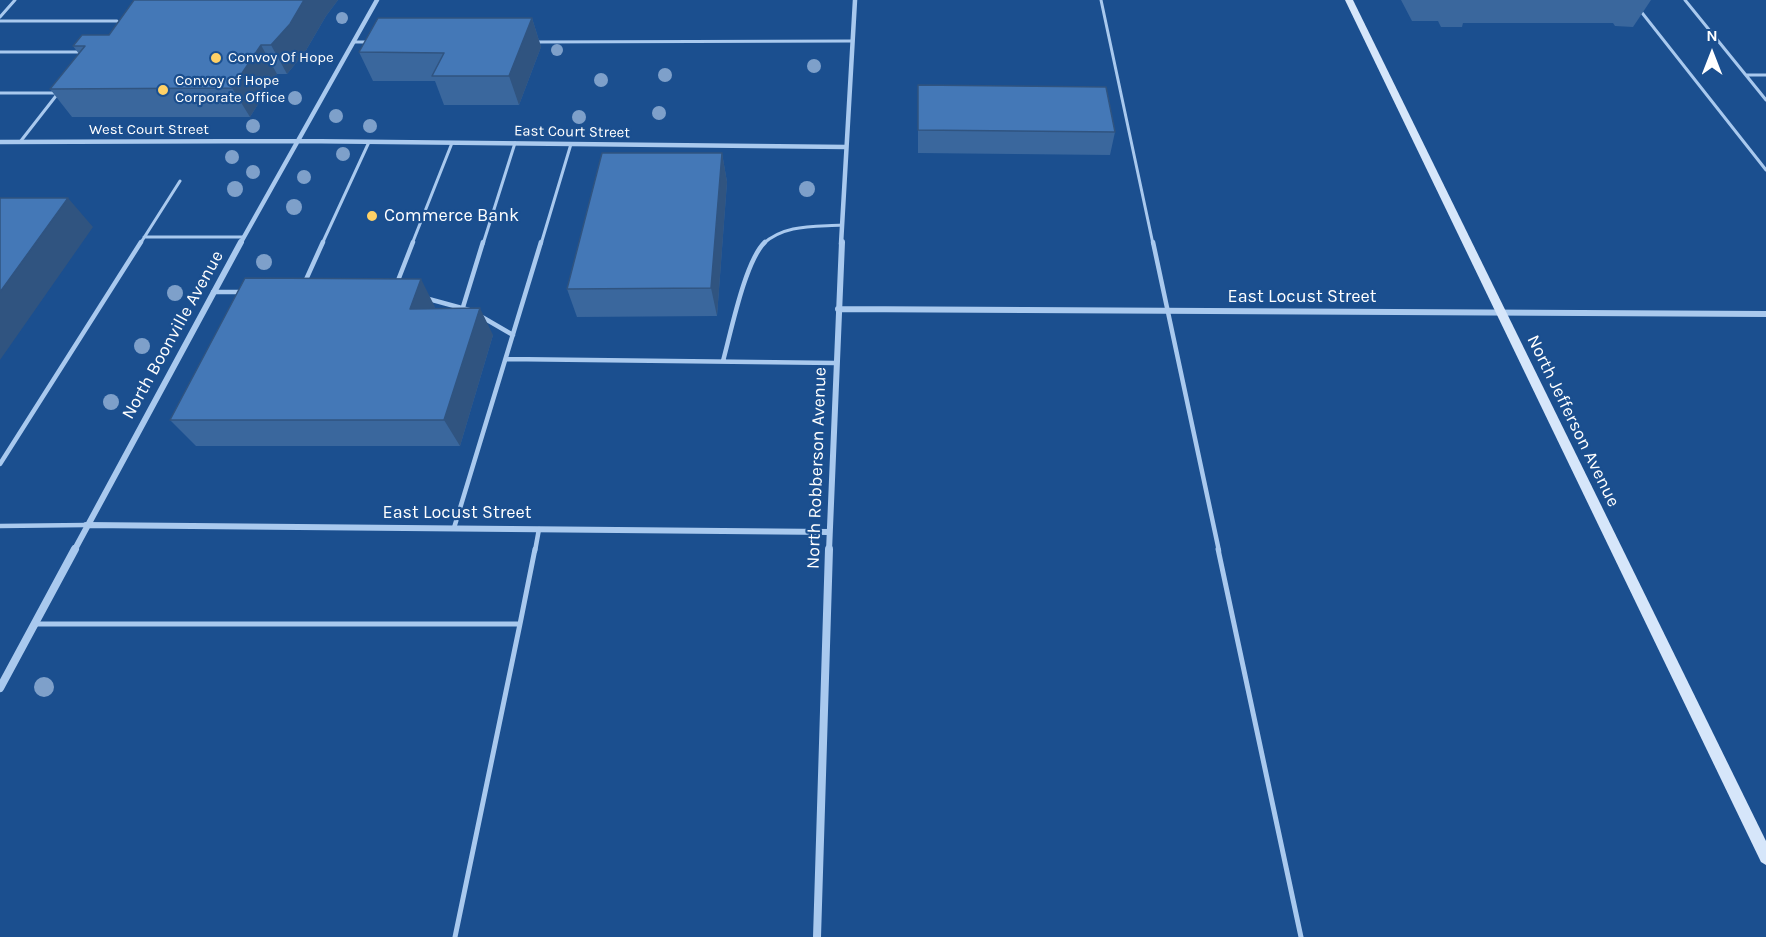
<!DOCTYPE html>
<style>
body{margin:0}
#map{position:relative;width:1766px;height:937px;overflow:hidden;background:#1b4f8f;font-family:Karla,sans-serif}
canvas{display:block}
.north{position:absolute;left:1682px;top:24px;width:60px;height:60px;-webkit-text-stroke:4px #1b4f8f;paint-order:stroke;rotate:0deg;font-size:16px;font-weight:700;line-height:24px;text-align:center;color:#fff}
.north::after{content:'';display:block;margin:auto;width:21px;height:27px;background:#fff;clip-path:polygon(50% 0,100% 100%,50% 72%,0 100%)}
</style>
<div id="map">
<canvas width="1766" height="937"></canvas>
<div class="north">N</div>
</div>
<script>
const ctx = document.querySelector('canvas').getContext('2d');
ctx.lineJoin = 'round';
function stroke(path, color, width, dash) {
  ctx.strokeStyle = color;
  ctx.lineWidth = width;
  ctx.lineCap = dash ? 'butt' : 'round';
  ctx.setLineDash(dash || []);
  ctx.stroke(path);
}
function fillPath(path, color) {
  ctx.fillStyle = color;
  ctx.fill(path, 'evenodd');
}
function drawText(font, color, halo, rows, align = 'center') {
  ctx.font = font + ' Karla,sans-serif';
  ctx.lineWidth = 4.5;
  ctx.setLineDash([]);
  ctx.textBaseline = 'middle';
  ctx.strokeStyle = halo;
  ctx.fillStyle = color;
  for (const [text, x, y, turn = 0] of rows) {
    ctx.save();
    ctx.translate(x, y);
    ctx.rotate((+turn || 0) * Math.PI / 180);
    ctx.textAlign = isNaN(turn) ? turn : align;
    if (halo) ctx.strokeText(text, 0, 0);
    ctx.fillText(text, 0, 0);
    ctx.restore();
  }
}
stroke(new Path2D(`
 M1101 0 1153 244
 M1632 0 1766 170
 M1685 0 1766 100
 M0 17 15 0
 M0 21H117
 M354 42H369
 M533 42 852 41
 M0 52H81
 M1746 75H1766
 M0 93H57
 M20 142 59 92
 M144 237H244
 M140 244 180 181
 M322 244 369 142
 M412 244 452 143
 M483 244 515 143
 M541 244 571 144
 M763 244C785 224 814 227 842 225`), '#a9c9ee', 3);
stroke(new Path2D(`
 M1153 242 1219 551
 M397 283 413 242
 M304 284 323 242
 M213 292H244
 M425 298 469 310
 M463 307 483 242
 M482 317 513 335
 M506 359 836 363
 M723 361C731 332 745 261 765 242
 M0 464 141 242
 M0 526 86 525
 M454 528 541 242
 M535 551 539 529`), '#a9c9ee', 4.5);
stroke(new Path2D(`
 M1218 549 1301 937
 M34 624H520L535 549
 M455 937 520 624`), '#a9c9ee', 5);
stroke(new Path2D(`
 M0 142 298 141 846 147
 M240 244 377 0
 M841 244 855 0`), '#a9c9ee', 4.5);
stroke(new Path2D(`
 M838 309 1766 314
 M86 525 829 532
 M74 551 241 242
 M829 551 842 242`), '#a9c9ee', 6);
stroke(new Path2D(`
 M0 688 75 549
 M817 937 829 549`), '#a9c9ee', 8);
fillPath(new Path2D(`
 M1345 0H1353L1766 841V865L1761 862Z`), '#d6e6fa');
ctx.fillStyle = '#7ea0ca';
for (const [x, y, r] of [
 [342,18,6],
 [557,50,6],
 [814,66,7],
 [665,75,7],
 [601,80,7],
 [295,98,7],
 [659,113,7],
 [336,116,7],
 [579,117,7],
 [253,126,7],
 [370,126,7],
 [343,154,7],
 [232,157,7],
 [253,172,7],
 [304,177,7],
 [235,189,8],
 [807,189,8],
 [294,207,8],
 [264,262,8],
 [175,293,8],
 [142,346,8],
 [111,402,8],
 [44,687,10]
]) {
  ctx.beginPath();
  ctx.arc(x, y, r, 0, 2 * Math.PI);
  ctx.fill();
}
fillPath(new Path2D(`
 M134 0H338L326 16 305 52 287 74H277L250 117H72L50 89 79 54 73 46 109 35Z
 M1401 0H1651L1633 27 1615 26 1613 23H1463L1462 27H1441L1438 21H1412Z
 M532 18 541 47 519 105H444L435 81H373L359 52Z
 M918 85 1115 132 1110 155 918 153Z
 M722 153 727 182 717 316 577 317 567 289Z
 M435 307V308L493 335 460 446H196L170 420Z`), '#3a679d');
fillPath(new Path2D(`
 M304 0H338L326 16 305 52 287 74 271 45Z
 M532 18 541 47 519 105 509 76Z
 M261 45 277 74 250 117 232 88Z
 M722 153 727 182 717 316 711 288Z
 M68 198 93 227 0 360V292Z
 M421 279 435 307 425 336 410 309Z
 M480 308 493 335 460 446 444 420Z`), '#305480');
const building = new Path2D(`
 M134 0H304L290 24 271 45H261L232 88 50 89 85 46H73L82 35H109Z
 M378 18H532L509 76H432L444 53 359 52Z
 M918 85 1106 87 1115 132 918 130Z
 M602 153H722L711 288 567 289Z
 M0 198H68L0 292Z
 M245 278 421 279 410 309 480 308 444 420H170Z`);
fillPath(building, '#4478b7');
stroke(building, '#305480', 1.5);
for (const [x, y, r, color] of [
 [216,58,6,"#ffd166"],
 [163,90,6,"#ffd166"],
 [372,216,6,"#ffd166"]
]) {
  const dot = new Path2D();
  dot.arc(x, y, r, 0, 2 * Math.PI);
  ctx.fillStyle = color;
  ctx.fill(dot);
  stroke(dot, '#1b4f8f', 2);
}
drawText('15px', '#fff', '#1b4f8f', [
 ["Convoy Of Hope",228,58],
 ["Convoy of Hope",175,81],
 ["Corporate Office",175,98]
], 'left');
drawText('15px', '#fff', '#1b4f8f', [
 ["West Court Street",149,130],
 ["East Court Street",572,132,1]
]);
drawText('18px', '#fff', '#1b4f8f', [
 ["Commerce Bank",384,216]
], 'left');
drawText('18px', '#fff', '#1b4f8f', [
 ["East Locust Street",1302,297],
 ["North Boonville Avenue",173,335,-61],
 ["North Jefferson Avenue",1573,421,64],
 ["North Robberson Avenue",817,468,-88],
 ["East Locust Street",457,513]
]);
</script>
